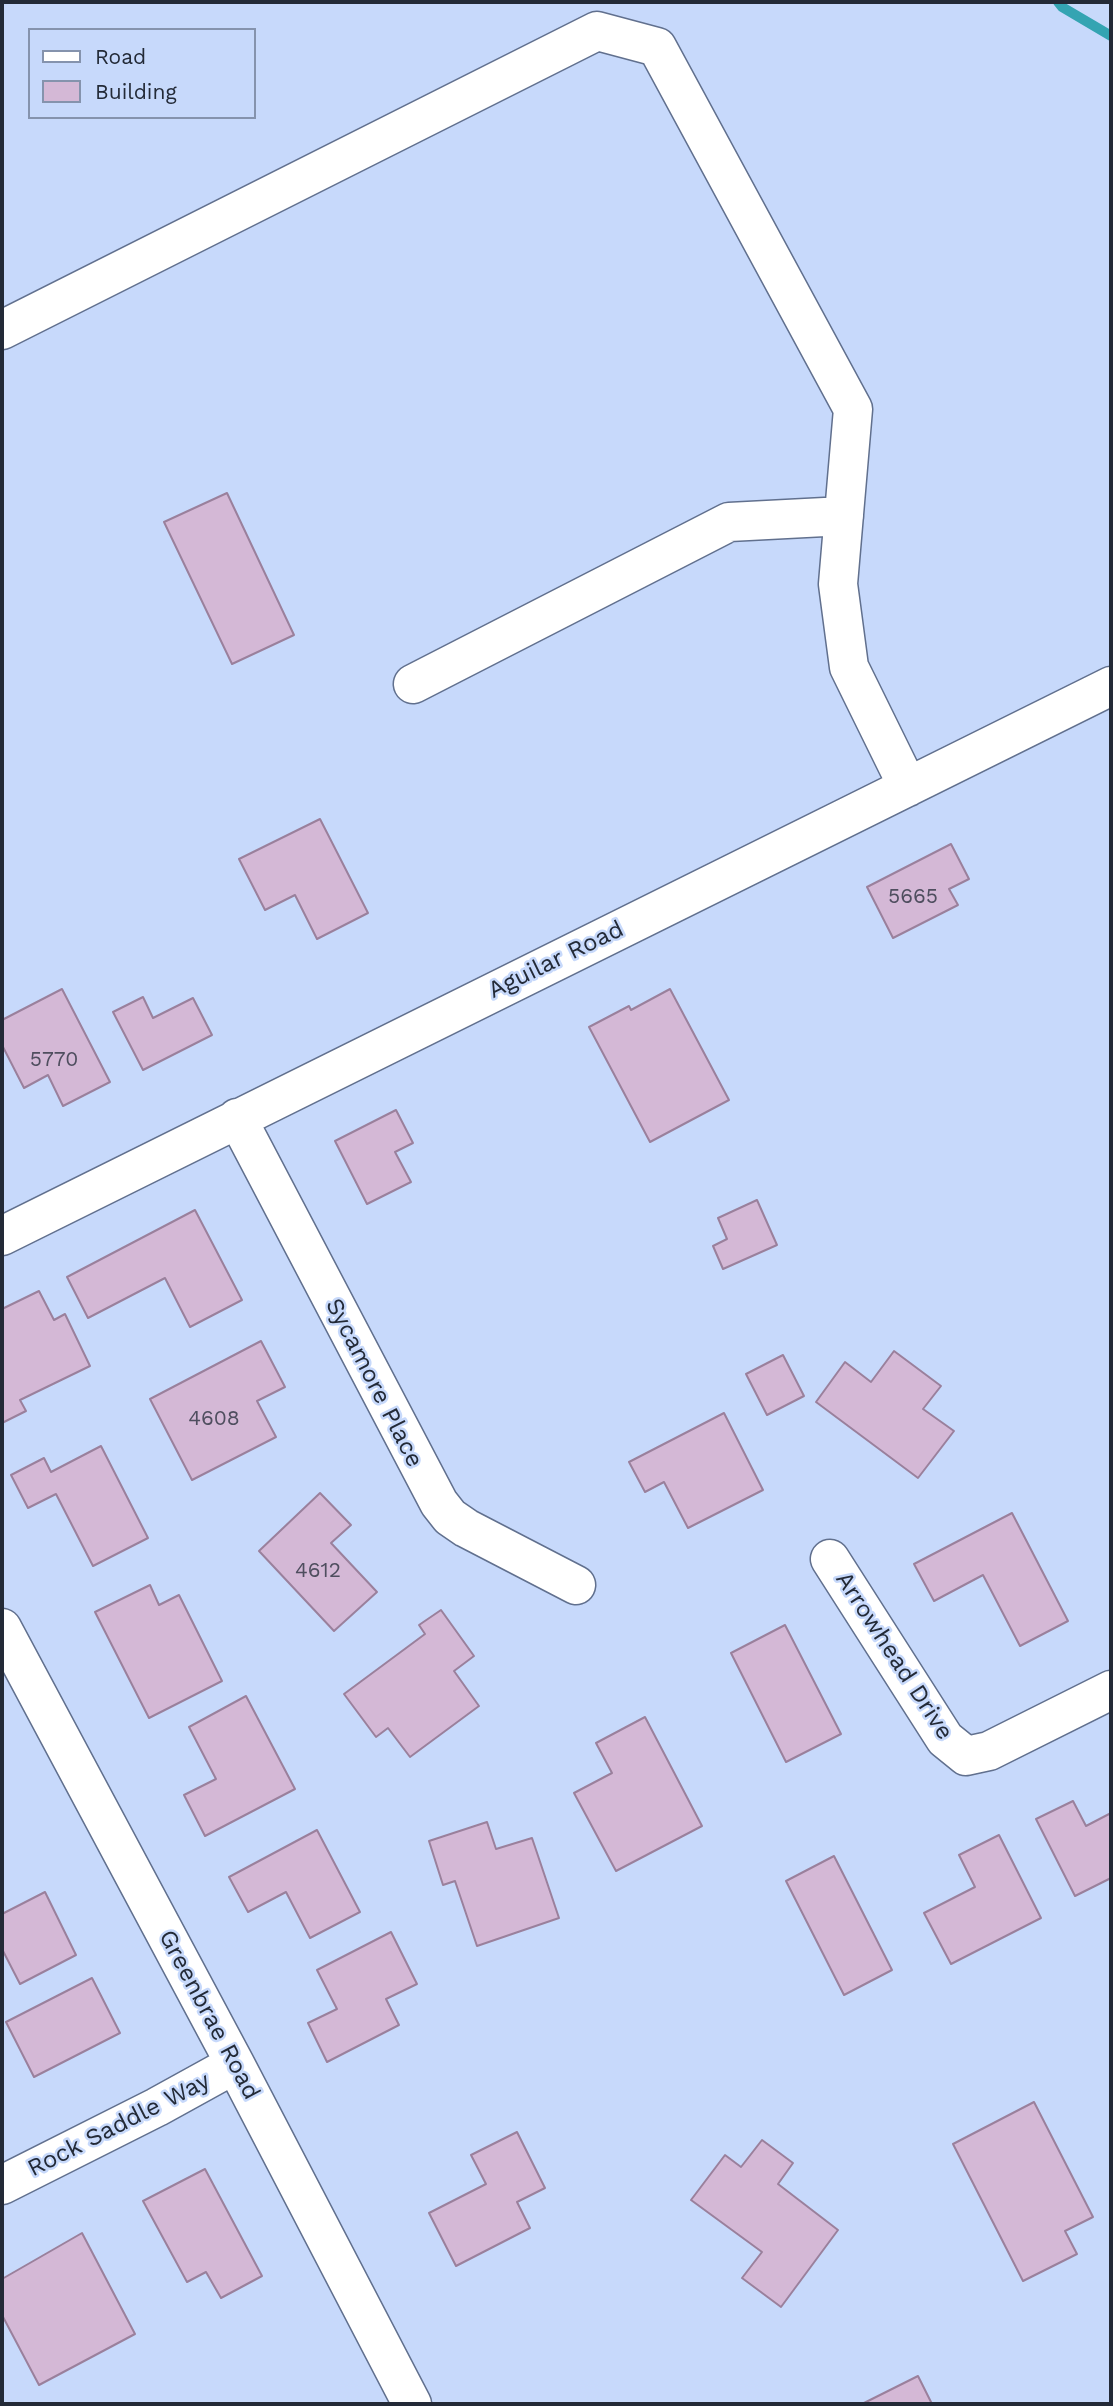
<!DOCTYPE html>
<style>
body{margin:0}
#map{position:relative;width:1113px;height:2406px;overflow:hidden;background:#c7d9fb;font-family:"Work Sans",sans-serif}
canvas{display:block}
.frame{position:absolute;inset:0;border:4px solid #232a37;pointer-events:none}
.legend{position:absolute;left:28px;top:28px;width:228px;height:91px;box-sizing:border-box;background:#c7d9fb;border:2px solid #8593ad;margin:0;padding:9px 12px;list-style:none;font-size:21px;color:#232a37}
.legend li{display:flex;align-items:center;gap:14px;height:35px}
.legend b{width:35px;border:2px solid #8593ad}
</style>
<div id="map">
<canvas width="1113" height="2406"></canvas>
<div class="frame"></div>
<ul class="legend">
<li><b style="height:9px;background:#fff"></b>Road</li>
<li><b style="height:19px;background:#d4b8d6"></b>Building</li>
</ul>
</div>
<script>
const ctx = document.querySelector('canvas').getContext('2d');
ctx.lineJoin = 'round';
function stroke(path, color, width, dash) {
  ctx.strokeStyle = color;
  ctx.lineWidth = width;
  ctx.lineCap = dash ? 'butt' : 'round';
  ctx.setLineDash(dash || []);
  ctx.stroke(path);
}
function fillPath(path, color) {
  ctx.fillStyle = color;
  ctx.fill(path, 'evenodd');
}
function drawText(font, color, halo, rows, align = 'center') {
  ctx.font = font + ' "Work Sans",sans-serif';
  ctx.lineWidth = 5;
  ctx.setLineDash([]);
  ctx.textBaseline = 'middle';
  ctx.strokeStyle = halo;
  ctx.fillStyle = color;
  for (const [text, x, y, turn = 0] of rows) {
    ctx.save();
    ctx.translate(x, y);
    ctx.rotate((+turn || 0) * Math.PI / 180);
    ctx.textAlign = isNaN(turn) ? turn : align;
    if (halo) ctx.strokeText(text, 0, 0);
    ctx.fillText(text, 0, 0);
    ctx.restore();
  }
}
stroke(new Path2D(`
 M1058 2 1062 7 1111 36`), '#34a4b2', 10);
const building = new Path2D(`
 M227 493 294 635 232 664 164 522Z
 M320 819 368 913 317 939 295 895 265 910 239 859Z
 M951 844 969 879 949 889 958 905 893 938 867 887Z
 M62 989 110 1082 63 1106 48 1075 24 1088 2 1045V1020Z
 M670 989 729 1100 650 1142 589 1027 629 1006 631 1010Z
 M143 997 153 1018 193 998 212 1035 143 1070 113 1012Z
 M396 1110 413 1143 395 1152 411 1182 367 1204 335 1141Z
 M757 1200 777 1245 723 1269 713 1246 727 1239 718 1218Z
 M195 1210 242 1300 190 1327 165 1278 88 1318 67 1277Z
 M39 1291 54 1320 65 1314 90 1366 20 1400 26 1411 2 1423V1309Z
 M261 1341 285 1387 257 1401 276 1437 192 1480 150 1399Z
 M894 1351 941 1386 923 1409 954 1431 918 1478 816 1402 845 1362 871 1382Z
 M783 1355 804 1396 767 1415 746 1374Z
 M724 1413 763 1490 688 1528 664 1482 645 1492 629 1462Z
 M101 1446 148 1538 93 1566 56 1494 28 1508 11 1475 44 1458 51 1472Z
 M320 1493 351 1525 331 1543 377 1592 334 1631 259 1551Z
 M1012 1513 1068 1621 1020 1646 983 1575 934 1601 914 1564Z
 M150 1585 159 1605 179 1595 222 1681 149 1718 95 1612Z
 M441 1610 474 1656 454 1671 479 1706 410 1757 388 1728 376 1737 344 1694 425 1634 419 1625Z
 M785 1625 841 1734 786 1762 731 1653Z
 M246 1696 295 1789 205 1836 184 1795 216 1779 189 1727Z
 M645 1717 702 1826 616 1871 574 1793 612 1773 596 1743Z
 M1073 1801 1086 1826 1111 1813V1878L1075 1896 1036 1819Z
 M487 1822 496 1849 532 1838 559 1918 477 1946 455 1881 443 1885 429 1841Z
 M317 1830 360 1912 310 1938 286 1892 248 1912 229 1877Z
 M999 1835 1041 1918 951 1964 924 1913 975 1887 959 1855Z
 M834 1856 892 1970 844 1995 786 1881Z
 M45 1892 76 1955 20 1984 2 1949V1914Z
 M391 1932 417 1984 386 1999 399 2025 327 2062 308 2023 337 2009 317 1970Z
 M92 1978 120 2033 34 2077 6 2022Z
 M1034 2102 1093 2217 1065 2231 1077 2254 1023 2281 953 2144Z
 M517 2132 545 2188 517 2202 530 2228 456 2266 429 2213 486 2184 471 2155Z
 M762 2140 793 2163 778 2184 838 2230 781 2307 742 2278 762 2252 691 2200 725 2155 741 2167Z
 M205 2169 262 2276 221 2298 206 2272 187 2282 143 2201Z
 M82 2233 135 2334 39 2385 2 2315V2279Z
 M918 2376 932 2404H862Z`);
fillPath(building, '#d4b8d6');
stroke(building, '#9a809c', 2);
const street = new Path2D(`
 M2 330 597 31 657 47 853 409 838 584 849 667 908 787
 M413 684 729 522 844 516
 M237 1118 439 1503 450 1517 466 1528 576 1585
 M2 1236 1111 686
 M830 1559 945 1739 966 1756 989 1751 1111 1690
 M2 1628 235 2064 412 2404
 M2 2185 157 2107 235 2064`);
stroke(street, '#61708e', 41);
stroke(street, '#fff', 38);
drawText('21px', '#4f4e5f', null, [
 ["5665",913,897],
 ["5770",54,1060],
 ["4608",214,1419],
 ["4612",318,1571]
]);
drawText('24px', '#232a37', '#c7d9fb', [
 ["Aguilar Road",556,960,-26],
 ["Sycamore Place",374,1383,63],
 ["Arrowhead Drive",894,1656,57],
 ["Greenbrae Road",209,2015,62],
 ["Rock Saddle Way",119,2125,-27]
]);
</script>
